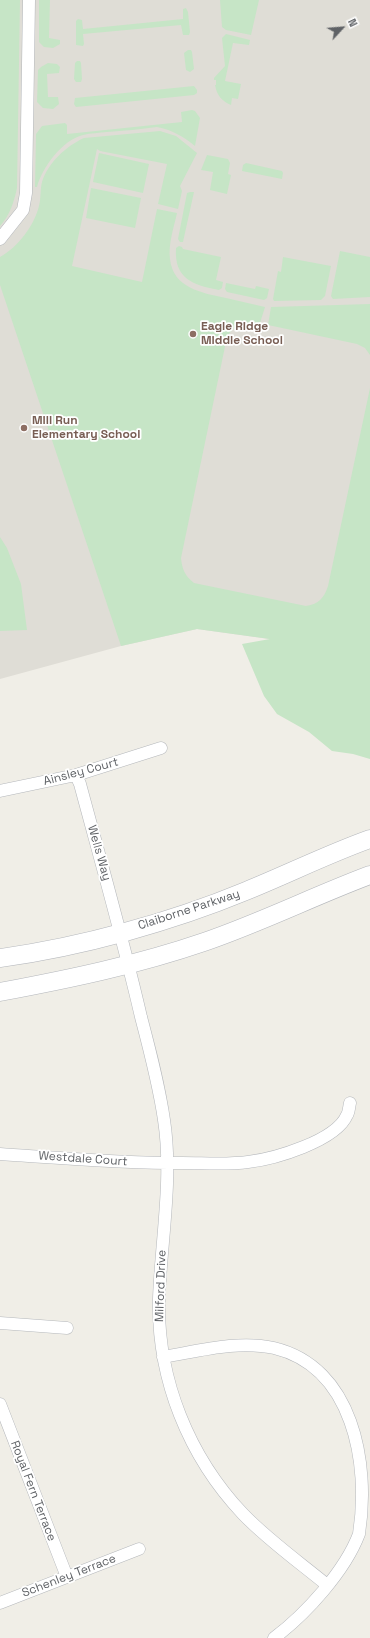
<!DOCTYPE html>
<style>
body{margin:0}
#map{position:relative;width:370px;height:1638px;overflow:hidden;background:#f0eee7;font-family:"Space Grotesk",sans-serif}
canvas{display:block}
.north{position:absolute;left:322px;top:8px;width:40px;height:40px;-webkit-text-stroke:3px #fff;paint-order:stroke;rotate:64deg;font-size:11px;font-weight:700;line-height:16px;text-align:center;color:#5f6266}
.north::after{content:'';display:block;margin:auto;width:14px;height:18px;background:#5f6266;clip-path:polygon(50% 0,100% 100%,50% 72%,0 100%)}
</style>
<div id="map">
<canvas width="370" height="1638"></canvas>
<div class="north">N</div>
</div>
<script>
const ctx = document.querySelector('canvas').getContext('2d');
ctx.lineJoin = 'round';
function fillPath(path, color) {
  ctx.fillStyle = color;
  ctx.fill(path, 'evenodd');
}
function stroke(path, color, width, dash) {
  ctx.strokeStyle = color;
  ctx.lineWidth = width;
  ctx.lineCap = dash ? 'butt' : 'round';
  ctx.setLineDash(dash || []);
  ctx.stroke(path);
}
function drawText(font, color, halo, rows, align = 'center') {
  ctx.font = font + ' "Space Grotesk",sans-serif';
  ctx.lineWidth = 3.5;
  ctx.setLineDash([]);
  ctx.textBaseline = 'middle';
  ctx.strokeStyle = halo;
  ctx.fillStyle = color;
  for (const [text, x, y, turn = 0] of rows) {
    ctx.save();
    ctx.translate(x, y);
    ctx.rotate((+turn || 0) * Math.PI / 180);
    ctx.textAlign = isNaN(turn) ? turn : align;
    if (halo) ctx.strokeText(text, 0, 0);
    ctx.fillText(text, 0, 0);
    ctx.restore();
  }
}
fillPath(new Path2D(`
 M0 0H370V653L197 629 121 646 0 679Z`), '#dfddd6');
fillPath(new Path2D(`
 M0 0H20L17 188C14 202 10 215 0 226Z
 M39 0H50L49 38 60 40V44L53 48 44 47 39 42Z
 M220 0H259L251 35 226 30 222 27Z
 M186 8 188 12 190 32 189 35H183L181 25 83 34 84 44 83 46 76 45V21L78 19 82 20 83 29 183 19V9Z
 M226 34 250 40 249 45 233 43 225 81 241 84 238 99 232 98 231 105C222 101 217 96 215 85H216V80H214V78L225 66 222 38Z
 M188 50H191L192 52 194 69 190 72 186 70 184 53Z
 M77 61H80L81 63 82 79 81 82H76L74 79 75 63Z
 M48 63 57 64 60 67 59 73 47 74 48 97H58L59 104 53 109 43 108 37 102 38 70 41 67Z
 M194 86 197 90V93L194 95 76 107 74 104 75 98Z
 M192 110 195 111 200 118 195 146C183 136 172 130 157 127 141 129 124 131 107 132 99 133 91 133 83 135 62 140 42 168 37 187H35L36 134 42 126 65 123 67 125V134L182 122 181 112Z
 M160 131 176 136 197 153 180 186 182 191 178 209 158 204 167 164 100 151 97 149 72 266 142 282 157 209 177 213C174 227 168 244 170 259 173 288 202 293 226 298 239 301 252 304 265 307L260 323C246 321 234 324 227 337L181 558C182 569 185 576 194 583L306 606C319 604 324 598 328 586L370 388V759L353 754 332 751 309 732 277 714 264 696 242 644 270 639 197 629 121 646 0 285V257C18 247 34 226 39 206 41 199 40 190 42 182 48 163 66 146 84 138Z
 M99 153 149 164 143 193 93 182Z
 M207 155 228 159 230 163 228 174 231 175 227 194 210 190 213 172 201 170Z
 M246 163 282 171 283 173 282 179 242 171 243 165Z
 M91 188 141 198 135 228 86 218Z
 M190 192H194L183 242H180L178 239 187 193Z
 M179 246 182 247 183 249 221 257 216 280 223 282 222 288 219 290C193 285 174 279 176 248Z
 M340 251 370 257V297L333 299 331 296Z
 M283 257 331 266 325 296 321 300 274 301 273 299 278 271 281 272Z
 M226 283 255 289 256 286 269 289 267 298 264 300 227 292 225 289Z
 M370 304V355L365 348 357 344 268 325 271 307Z
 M0 537 7 548 21 584 27 630 0 631Z`), '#c6e5c6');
const minor = new Path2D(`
 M0 239 23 210 26 193 29 0
 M76 775 80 784C101 862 123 939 141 1017 150 1051 159 1085 164 1120 173 1178 161 1241 159 1299 157 1379 189 1457 243 1514 268 1540 299 1562 327 1585
 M0 791 76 775 161 748
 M0 1154C61 1158 121 1163 182 1163 204 1163 227 1165 248 1162 274 1159 336 1141 347 1115 349 1112 349 1107 350 1103
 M0 1323 67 1328
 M163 1357C199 1351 238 1340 274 1348 353 1367 370 1463 359 1534 345 1571 306 1614 274 1638
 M0 1404 67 1577
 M0 1603 139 1549`);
const secondary = new Path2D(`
 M0 958C81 947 171 922 246 891 288 874 328 854 370 839
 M0 992C69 979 137 965 204 942 260 923 314 896 370 875`);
stroke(minor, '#b4b7bb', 13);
stroke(secondary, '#b3b6bb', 19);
stroke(minor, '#fff', 12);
stroke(secondary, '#fff', 18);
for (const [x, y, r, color] of [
 [193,334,4,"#8d6e63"],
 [24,428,4,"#8d6e63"]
]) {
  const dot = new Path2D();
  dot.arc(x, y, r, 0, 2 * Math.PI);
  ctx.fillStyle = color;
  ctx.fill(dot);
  stroke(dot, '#fff', 1.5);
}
drawText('bold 12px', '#785e54', '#fff', [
 ["Eagle Ridge",201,327],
 ["Middle School",201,341],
 ["Mill Run",32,421],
 ["Elementary School",32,435]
], 'left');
drawText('12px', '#5f6266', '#fff', [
 ["Ainsley Court",81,772,-15],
 ["Wells Way",99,853,74],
 ["Claiborne Parkway",189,910,-18],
 ["Westdale Court",83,1159,4],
 ["Milford Drive",161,1286,-88],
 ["Royal Fern Terrace",33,1491,69],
 ["Schenley Terrace",69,1576,-21]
]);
</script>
